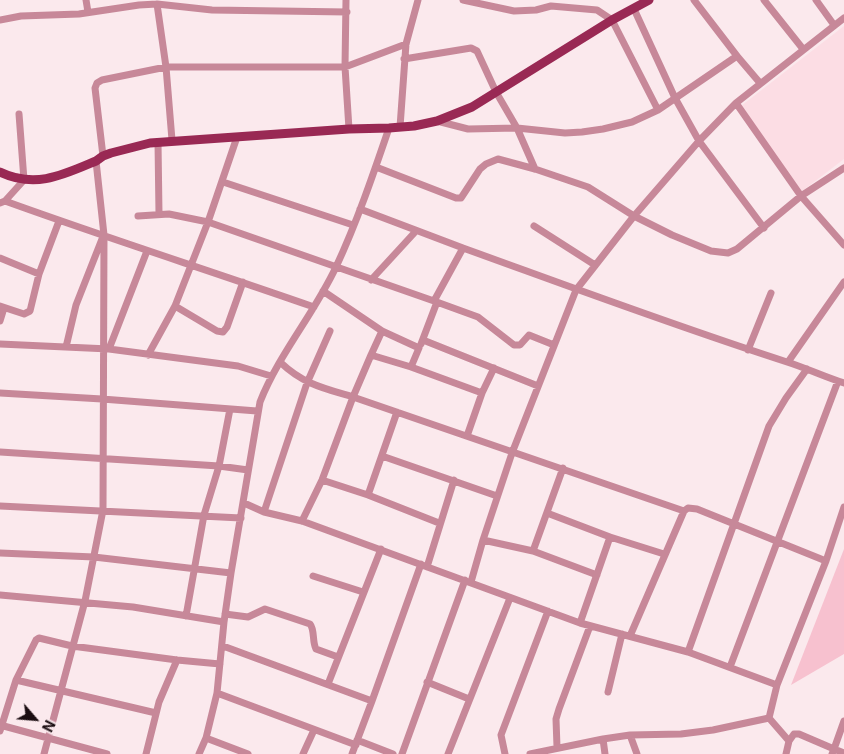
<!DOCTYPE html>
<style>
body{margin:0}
#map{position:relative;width:844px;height:754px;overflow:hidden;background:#fbe9ed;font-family:Inter,sans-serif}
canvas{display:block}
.north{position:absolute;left:10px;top:694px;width:50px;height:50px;-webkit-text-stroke:4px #fbe9ed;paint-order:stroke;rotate:117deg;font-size:14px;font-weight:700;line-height:20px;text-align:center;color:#1b0d11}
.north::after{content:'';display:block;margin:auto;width:18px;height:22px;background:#1b0d11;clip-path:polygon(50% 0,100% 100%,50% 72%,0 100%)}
</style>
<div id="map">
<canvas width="844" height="754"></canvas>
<div class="north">N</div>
</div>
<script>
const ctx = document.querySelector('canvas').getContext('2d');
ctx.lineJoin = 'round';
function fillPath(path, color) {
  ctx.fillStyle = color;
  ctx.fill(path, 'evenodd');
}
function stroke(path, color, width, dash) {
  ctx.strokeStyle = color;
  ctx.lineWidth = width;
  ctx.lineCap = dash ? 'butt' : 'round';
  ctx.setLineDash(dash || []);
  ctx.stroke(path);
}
fillPath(new Path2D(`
 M844 26V159L801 192 741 106Z`), '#fcdde4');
fillPath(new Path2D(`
 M844 549V654L791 685Z`), '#f7c1cf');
stroke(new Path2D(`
 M86 0 88 12
 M346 0 345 67 349 129
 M463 0 514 11 536 10 551 6 597 10 612 20 658 110
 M694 0 737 56
 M764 0 803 49
 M816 0 834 25
 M157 4 166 67 172 140
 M634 9 675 98 699 141 764 228
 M0 20 21 16 79 14 139 5 157 4 212 10 347 12
 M404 59 471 48 477 51 496 92 517 128 565 133 582 132 603 129 632 122 658 110 737 56 760 83
 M736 103 801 196 844 245
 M437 121 468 129 517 128 535 169
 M400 127 406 44 418 0
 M158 142 159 214
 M103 156 95 88 97 83 102 80 166 67H345L406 44
 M376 167 456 198H461L480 169 486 164 498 159 535 169 588 187 634 216 672 235 711 251 728 253 737 249 801 196 844 168
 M223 182 353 225
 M5 201C107 238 211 271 314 307
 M0 203 5 201 24 180 19 114
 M360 209 463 248 434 301 478 317 514 345H520L529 335 554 345
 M138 216 169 214 208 222 434 301
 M534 226 595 265
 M463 248C571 287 678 327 787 362 806 368 825 377 844 383
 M0 258 39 274
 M371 280 416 231
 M323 291 382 331 419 348 411 367
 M0 306 24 314 30 311 39 274 59 221
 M175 306 217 331 223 332 227 327 243 282
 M0 321 4 308
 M382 331 371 355 411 367 482 393
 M423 340 538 386
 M0 344 109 349 238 366 271 376
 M421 344 437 302
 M66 347 76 305 102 239
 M109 349 147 251
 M748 350 771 293
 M148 355 175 306 208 222 237 137
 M280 362C303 384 323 388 353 397L684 511 688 508 697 509 826 561
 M788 362 844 282
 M0 393 102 399 257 411
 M397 412 368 495 439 523
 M467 436 482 393 494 368
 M0 452 219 466 248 470
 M382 456 497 496
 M563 468 533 551 597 575
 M322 480 368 495
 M244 503 264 512 302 521 580 623 688 652 777 685
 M0 506 241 518
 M264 512 307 383 330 331
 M547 513 610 537 580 623
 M302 521 322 480 353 397 371 355
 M610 537 664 554
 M483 540 533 551
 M0 553 94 557 231 573
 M427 567 454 480
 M313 576 363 592
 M471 582 483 540 512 453 576 290 634 216 699 141 736 103 844 18
 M0 595 133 607 224 622
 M225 614 248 617 265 609 310 624C315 630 312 642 316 649L338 657
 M186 616 204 515 219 466 230 409
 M630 636 684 511
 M223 646 372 701
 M688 652 769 426 786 398 807 369
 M730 667 838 381
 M16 680 156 713
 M427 682 469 699
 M328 684 381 549
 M608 692 622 634
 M217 693 356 745
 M769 718 777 685 826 561 844 507
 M769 718 789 741
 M0 725 107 754
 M0 731 16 680 36 640 39 638 72 646 177 660 220 664
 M630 735 637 754
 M206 738 248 754
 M603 739 605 754
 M357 740 393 754
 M557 747 556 719 559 709 590 626
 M44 754 85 601 103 510 104 235 96 161
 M146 754 159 702 177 660
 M199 754 206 738 217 693 224 622 231 573 260 402C279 354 314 314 336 267 357 222 373 175 389 128
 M303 754 314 730
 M352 754 372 701 421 564
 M402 754 465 580
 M448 754 510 598
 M505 754 501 735 548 611
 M530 754 603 739 630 735 681 734 713 730 769 718
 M786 754 789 741 794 734H799L834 749 844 721
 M832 754 834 749 844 753`), '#c78899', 7);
stroke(new Path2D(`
 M0 172C35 189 63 175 96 161L103 156 111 153 150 143 349 129 389 128 414 126 437 121 472 107 612 20 649 0`), '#992954', 9);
</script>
